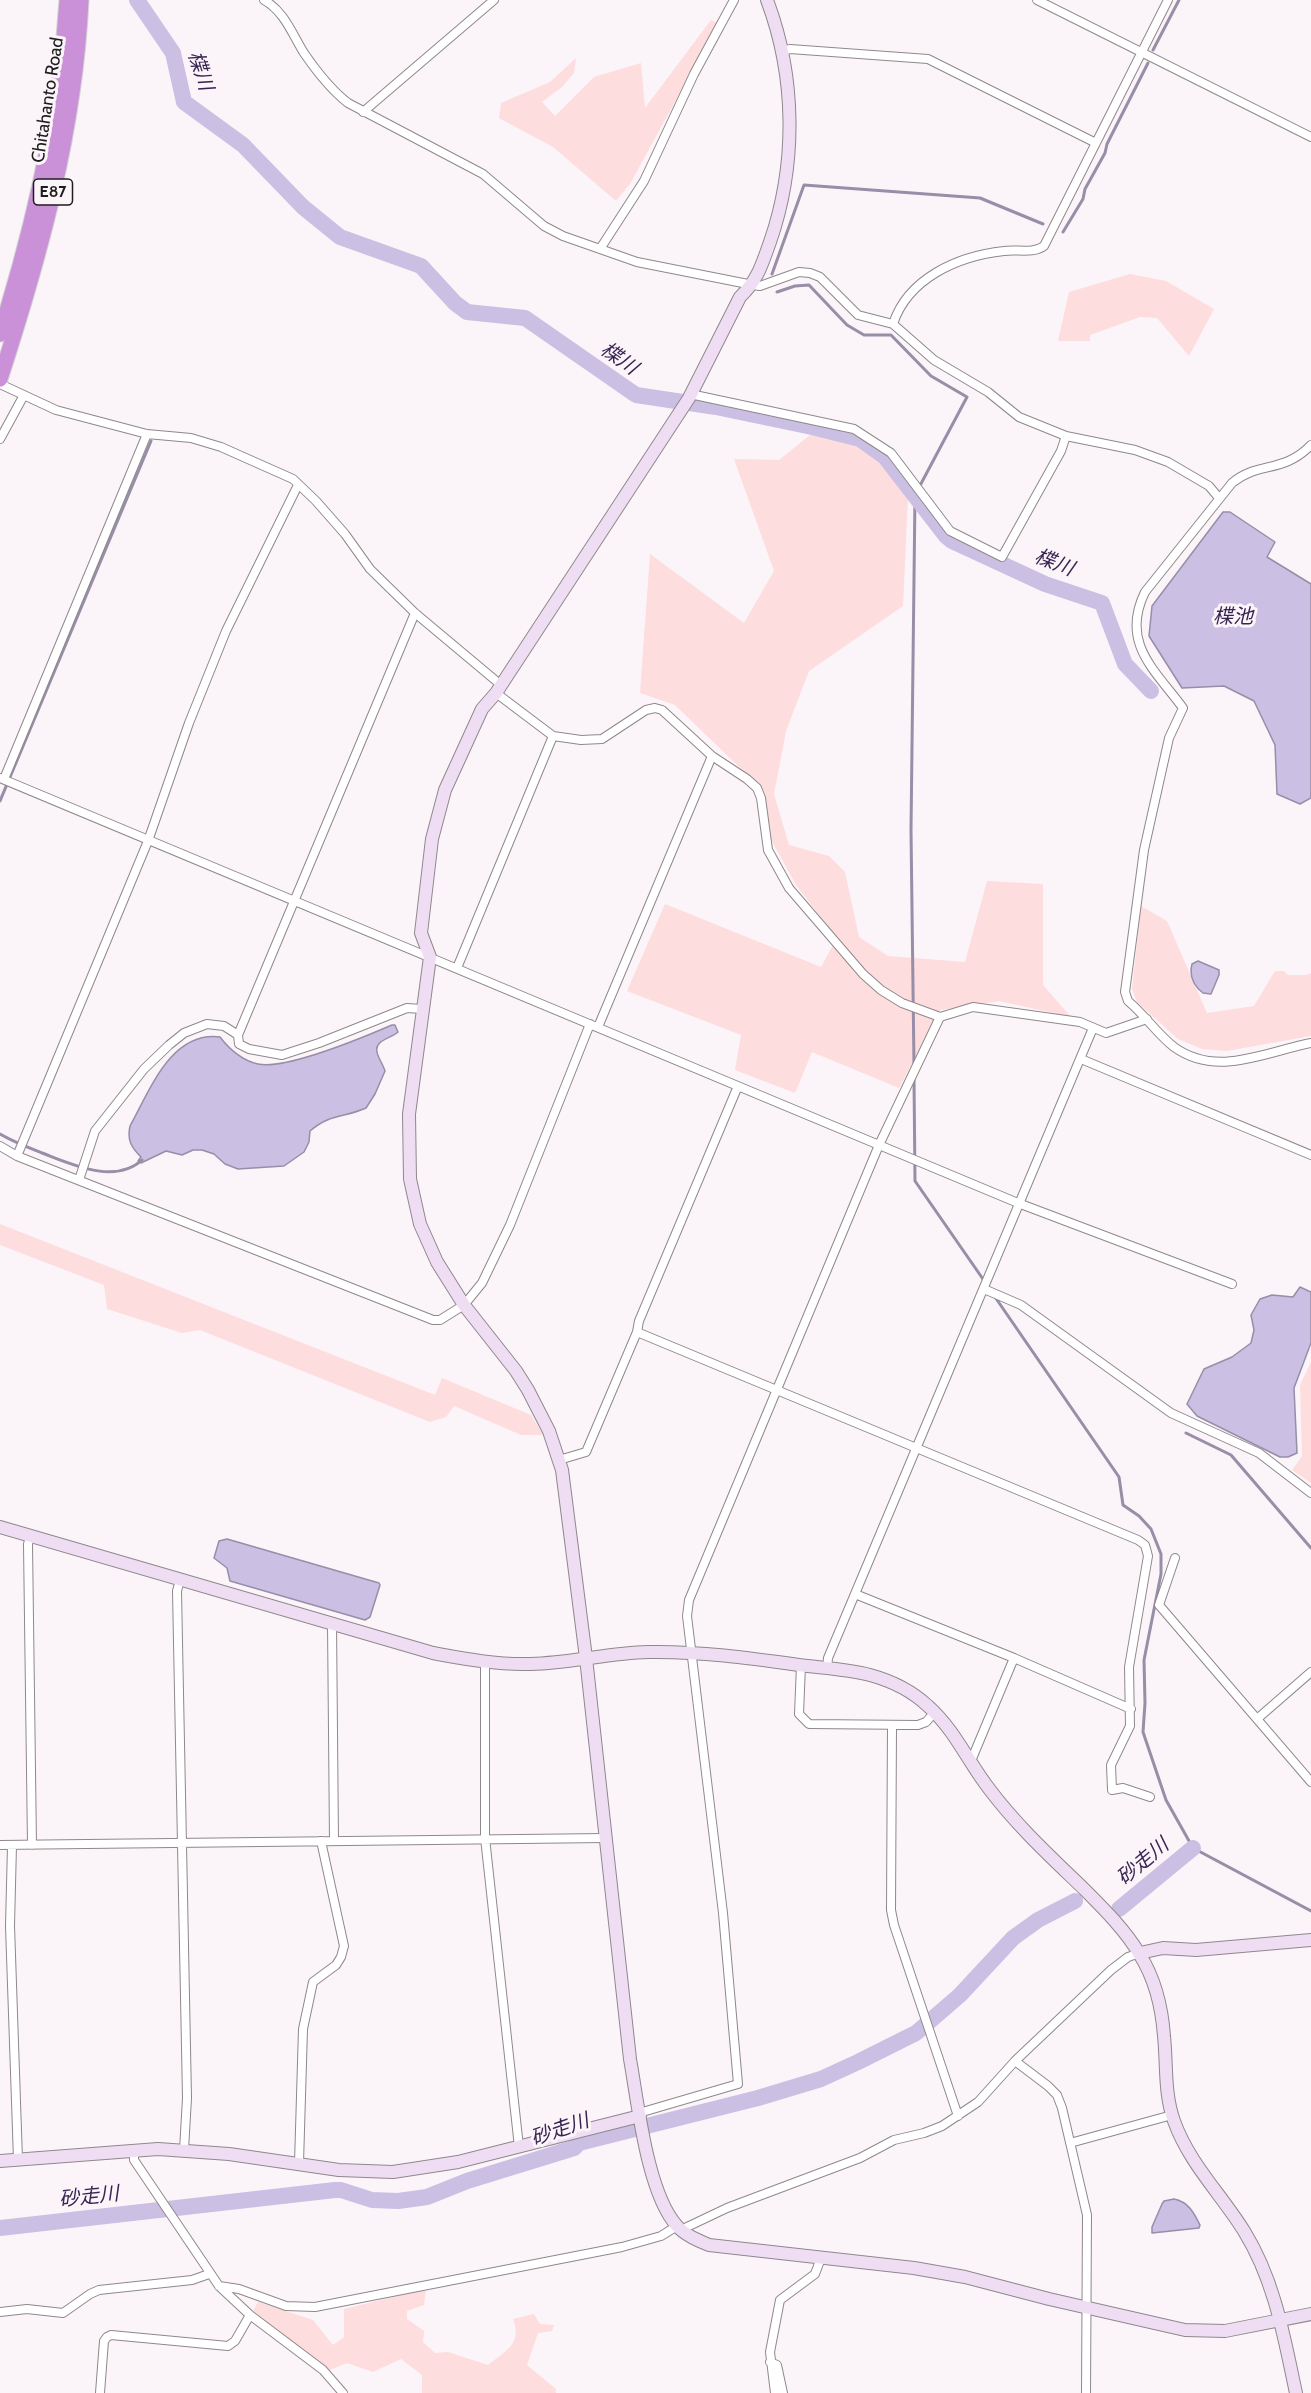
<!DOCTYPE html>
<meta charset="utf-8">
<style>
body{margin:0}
canvas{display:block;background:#fbf4f8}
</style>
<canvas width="1311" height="2393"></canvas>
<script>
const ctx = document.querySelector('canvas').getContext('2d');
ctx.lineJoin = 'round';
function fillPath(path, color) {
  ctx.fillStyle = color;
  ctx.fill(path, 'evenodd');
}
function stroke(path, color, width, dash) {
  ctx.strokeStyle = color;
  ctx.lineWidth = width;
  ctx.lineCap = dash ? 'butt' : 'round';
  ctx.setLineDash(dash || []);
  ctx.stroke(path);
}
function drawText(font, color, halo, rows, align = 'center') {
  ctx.font = font + ' Cabin,"Noto Sans JP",sans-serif';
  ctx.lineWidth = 6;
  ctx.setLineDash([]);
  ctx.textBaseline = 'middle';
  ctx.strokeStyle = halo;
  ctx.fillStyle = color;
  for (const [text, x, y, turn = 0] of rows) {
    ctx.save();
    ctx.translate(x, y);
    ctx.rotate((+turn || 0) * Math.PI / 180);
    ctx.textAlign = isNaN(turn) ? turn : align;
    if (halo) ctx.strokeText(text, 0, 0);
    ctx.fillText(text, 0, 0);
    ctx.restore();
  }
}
fillPath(new Path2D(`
 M711 20 718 23 630 184 616 201 553 147 499 118 501 103 550 82 576 58 574 73 562 87 542 102 555 116 594 77 641 63 645 108Z
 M1130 274 1166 281 1214 309 1189 356 1157 318 1140 317 1090 335V341H1058L1069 292Z
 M815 431 854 441 877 460 908 497 903 606 809 671 786 731 774 794 789 845 829 856 845 872 859 937 888 956 965 962 987 881 1043 884V985L1071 1017 999 1001 940 1010 899 1088 812 1052 795 1093 735 1070 741 1035 627 991 665 904 821 967 837 938 796 885 769 836 762 789 675 705 640 693 650 554 744 623 774 571 734 459 779 460Z
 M1141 906 1167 921 1207 1013 1254 1006 1275 971H1284L1288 975H1306L1311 973V1036L1227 1051 1202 1049 1178 1039 1137 1002 1132 989Z
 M0 1224 435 1395 442 1378 531 1415 543 1435H521L454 1406 446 1417 430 1422 200 1330 182 1333 107 1309 104 1285 0 1245Z
 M1311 1362V1483L1292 1470 1302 1456 1300 1385Z
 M426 2289 424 2305 407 2311V2319L424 2331 423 2342 435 2353 448 2352 488 2365C505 2351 523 2344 513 2319L534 2314 540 2324 554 2325 552 2331 538 2333 527 2365 556 2389V2393H422V2375L401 2359 373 2372 347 2363 330 2370 253 2311 258 2302 313 2320 333 2345 344 2337V2309Z`), '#feddde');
const water = new Path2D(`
 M1223 512H1230L1275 542 1267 557 1311 584V798L1300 804 1277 794 1275 745 1254 701 1224 686 1182 688 1149 636 1152 606Z
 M1198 961 1219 970V975L1211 994 1203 993C1194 986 1189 976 1192 964Z
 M392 1025H395L398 1032C392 1038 374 1040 377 1052 378 1058 383 1064 385 1071L375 1094 366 1108C344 1118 331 1113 310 1131L309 1142 304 1152 284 1166 238 1169 225 1164 214 1154 202 1150H193L182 1155 166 1151 141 1163 138 1161 141 1157C131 1147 127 1140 130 1126 150 1090 171 1031 220 1037 229 1049 243 1061 258 1064 286 1070 364 1037 392 1025Z
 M1300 1287 1311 1292V1343L1294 1388 1297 1453 1288 1457H1280L1197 1416 1187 1404 1204 1369 1232 1357 1251 1343 1254 1330 1251 1315 1260 1299 1272 1295 1293 1297Z
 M227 1539 379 1583 380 1585 370 1617 365 1620 230 1581 227 1568 214 1558 219 1541Z
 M1174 2199C1189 2202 1194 2213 1200 2225L1199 2228 1152 2233V2227L1162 2204 1164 2201Z`);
fillPath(water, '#cbbfe4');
stroke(water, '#978ea8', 1.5);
stroke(new Path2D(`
 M1153 50 1179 0
 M1063 232 1083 199 1085 189 1105 153 1107 144 1148 63
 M772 274 804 185 980 198 1043 224
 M777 292 795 286 809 285 847 325 864 335H891L931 376 967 397 915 495 911 830 914 1066
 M0 801 151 441
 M914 1079 915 1181 985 1282
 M0 1134C14 1142 27 1147 42 1153 71 1164 115 1185 142 1160
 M995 1297 1119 1477 1123 1505 1139 1516 1151 1529 1161 1554V1574L1144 1660 1145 1703 1143 1732 1166 1800 1193 1848 1311 1911
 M1186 1433 1231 1455 1311 1548`), '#978ea8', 3);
stroke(new Path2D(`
 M137 0 173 53 184 102 243 145 303 207 340 237 421 266 455 303 467 312 525 318 636 395 716 407 812 427 860 439 885 457 946 536 952 541 1045 584 1102 603 1125 664 1151 691
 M1119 1909 1193 1848
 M0 2228 335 2190H341L372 2200 398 2201 427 2197 467 2181 574 2148 579 2143 758 2098 821 2079 858 2062 916 2033 960 1995 1013 1938 1038 1920 1075 1901`), '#cbbfe4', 16);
const street = new Path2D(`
 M264 0C285 12 292 34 304 53 317 72 330 89 348 103L483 174 544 226 563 236 637 262 753 285 760 286 799 272 810 273 820 277 858 315 893 324 934 360 988 392 1019 417 1066 436 1135 450 1168 462 1209 486 1219 498
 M1037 0 1311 137
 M782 51 790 49 928 59 1096 143
 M363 112 494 0
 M600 249 644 181 694 74 734 0
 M893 324C908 278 958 256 1004 251 1017 249 1033 254 1044 246L1168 0
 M0 384 56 410 147 434 191 438 221 447 293 479 316 501 345 534 370 569 415 613 501 685
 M690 394 854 429 891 453 950 531 1002 557 1061 451 1066 436
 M0 439 24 395
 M1311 445C1283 474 1258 461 1232 483L1145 592C1120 643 1155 670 1183 708L1169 738 1144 850 1125 992 1128 1001C1145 1015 1157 1034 1174 1047 1217 1078 1265 1052 1311 1043
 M415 613 238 1035 239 1044 249 1049 282 1055 319 1043 407 1008 422 1009
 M496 693 553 736 581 740 602 739 646 710 655 708 662 710 712 756 747 779 757 788 761 798 768 850 789 888 863 974 881 990 902 1003 940 1017 973 1007 1080 1022 1106 1033 1147 1019
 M0 778 1018 1203 1232 1284
 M4 779 147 434
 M457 968 553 736
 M598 1027 712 756
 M1081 1059 1311 1155
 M0 1146 17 1156 433 1320H440L464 1305 482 1283 510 1225 590 1024
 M17 1156 148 841 189 723 226 631 298 485
 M79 1180 95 1131 144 1069 169 1045 184 1033 207 1024 224 1026 238 1035
 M984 1289 1021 1305 1171 1413 1259 1453 1311 1493
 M637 1332 1138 1540 1145 1545 1148 1556 1129 1667 1130 1726 1111 1765 1112 1790 1123 1788 1150 1797
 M559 1460 586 1452 637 1332 639 1321 738 1086
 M30 1537 28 1544 32 1845
 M1175 1558 1159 1605 1311 1782
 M180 1580 177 1591 187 2098 184 2150
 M855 1594 1014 1658 971 1761
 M332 1623 334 1841
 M1014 1658 1131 1709
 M485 1662V1838L519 2147
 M801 1665 799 1714 809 1724 918 1725 926 1722 935 1712
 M827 1668 828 1658 1093 1028
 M1257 1719 1311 1672
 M892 1726 891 1910 894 1925 958 2116
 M0 1845 606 1838
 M12 1845 10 1926 18 2160
 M1015 2061 1048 2086 1057 2095 1062 2108 1087 2215 1086 2393
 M639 2113 738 2084 723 1913 687 1616 689 1600 879 1145 940 1017
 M1070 2143 1172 2115
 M134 2149V2160L219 2286 250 2315 323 2370 343 2393
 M299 2163 303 2029 313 1982 336 1965 341 1957 344 1946 321 1841
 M683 2231 687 2227 727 2208 860 2158 894 2140 924 2133 942 2126 978 2102 1015 2061 1111 1970 1128 1957 1140 1953
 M219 2286 239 2289 286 2306 315 2307 622 2247 661 2236 677 2226
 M0 2312 27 2309 63 2313 90 2294 99 2290 192 2280 209 2274
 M770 2362 777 2365 783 2393
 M100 2393 104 2341 107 2337 111 2335 228 2346 235 2341 250 2315
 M775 2393 770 2352 780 2300 815 2274 821 2258`);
const secondary = new Path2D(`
 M767 0C796 77 797 164 770 242 762 264 758 280 740 297L689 398 496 693 482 709 445 790 432 839 421 933 430 957 409 1114 410 1179 420 1224 437 1262 464 1305 516 1371 528 1390 549 1431 562 1470 586 1658 630 2059C638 2103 647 2193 677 2226 685 2235 697 2240 709 2245L914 2268 965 2277 1049 2299 1185 2330 1225 2331 1311 2314
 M0 1527 433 1653C465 1659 498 1665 531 1664 570 1663 609 1653 648 1652 699 1651 749 1658 799 1665 823 1668 847 1669 870 1675 892 1681 912 1691 928 1706 955 1730 968 1762 990 1790 1018 1827 1052 1858 1085 1890 1105 1910 1126 1931 1140 1955 1155 1979 1162 2008 1164 2036 1167 2065 1164 2093 1174 2121 1189 2163 1221 2194 1244 2231 1275 2281 1284 2337 1296 2393
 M1140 1953 1163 1948 1196 1950 1311 1940
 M0 2161 158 2149 229 2154 339 2170 393 2172 458 2162 640 2116`);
const highway = new Path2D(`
 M0 334C34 225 60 114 67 0
 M0 379C40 256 75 130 81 0`);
stroke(street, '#8f888c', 10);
stroke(secondary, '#8f888c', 14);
stroke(highway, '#d2d2d2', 17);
stroke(street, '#fff', 8);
stroke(secondary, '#efdef3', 12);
stroke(highway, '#ca91d8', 15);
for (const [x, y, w] of [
 [53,192,39]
]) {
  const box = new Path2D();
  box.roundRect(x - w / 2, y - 13, w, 26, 4.5);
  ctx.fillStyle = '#fbf4f8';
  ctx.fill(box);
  stroke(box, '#1e1c1d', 1.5);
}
drawText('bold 16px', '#1e1c1d', null, [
 ["E87",53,192]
]);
drawText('18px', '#1e1c1d', '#fbf4f8', [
 ["Chitahanto Road",48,100,-81]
]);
drawText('italic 20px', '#372453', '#fbf4f8', [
 ["楪川",200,71,72],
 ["楪川",619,359,35],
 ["楪川",1054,563,21],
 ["楪池",1233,617],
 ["砂走川",1143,1862,-40],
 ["砂走川",560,2130,-19],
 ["砂走川",89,2197,-6]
]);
</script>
